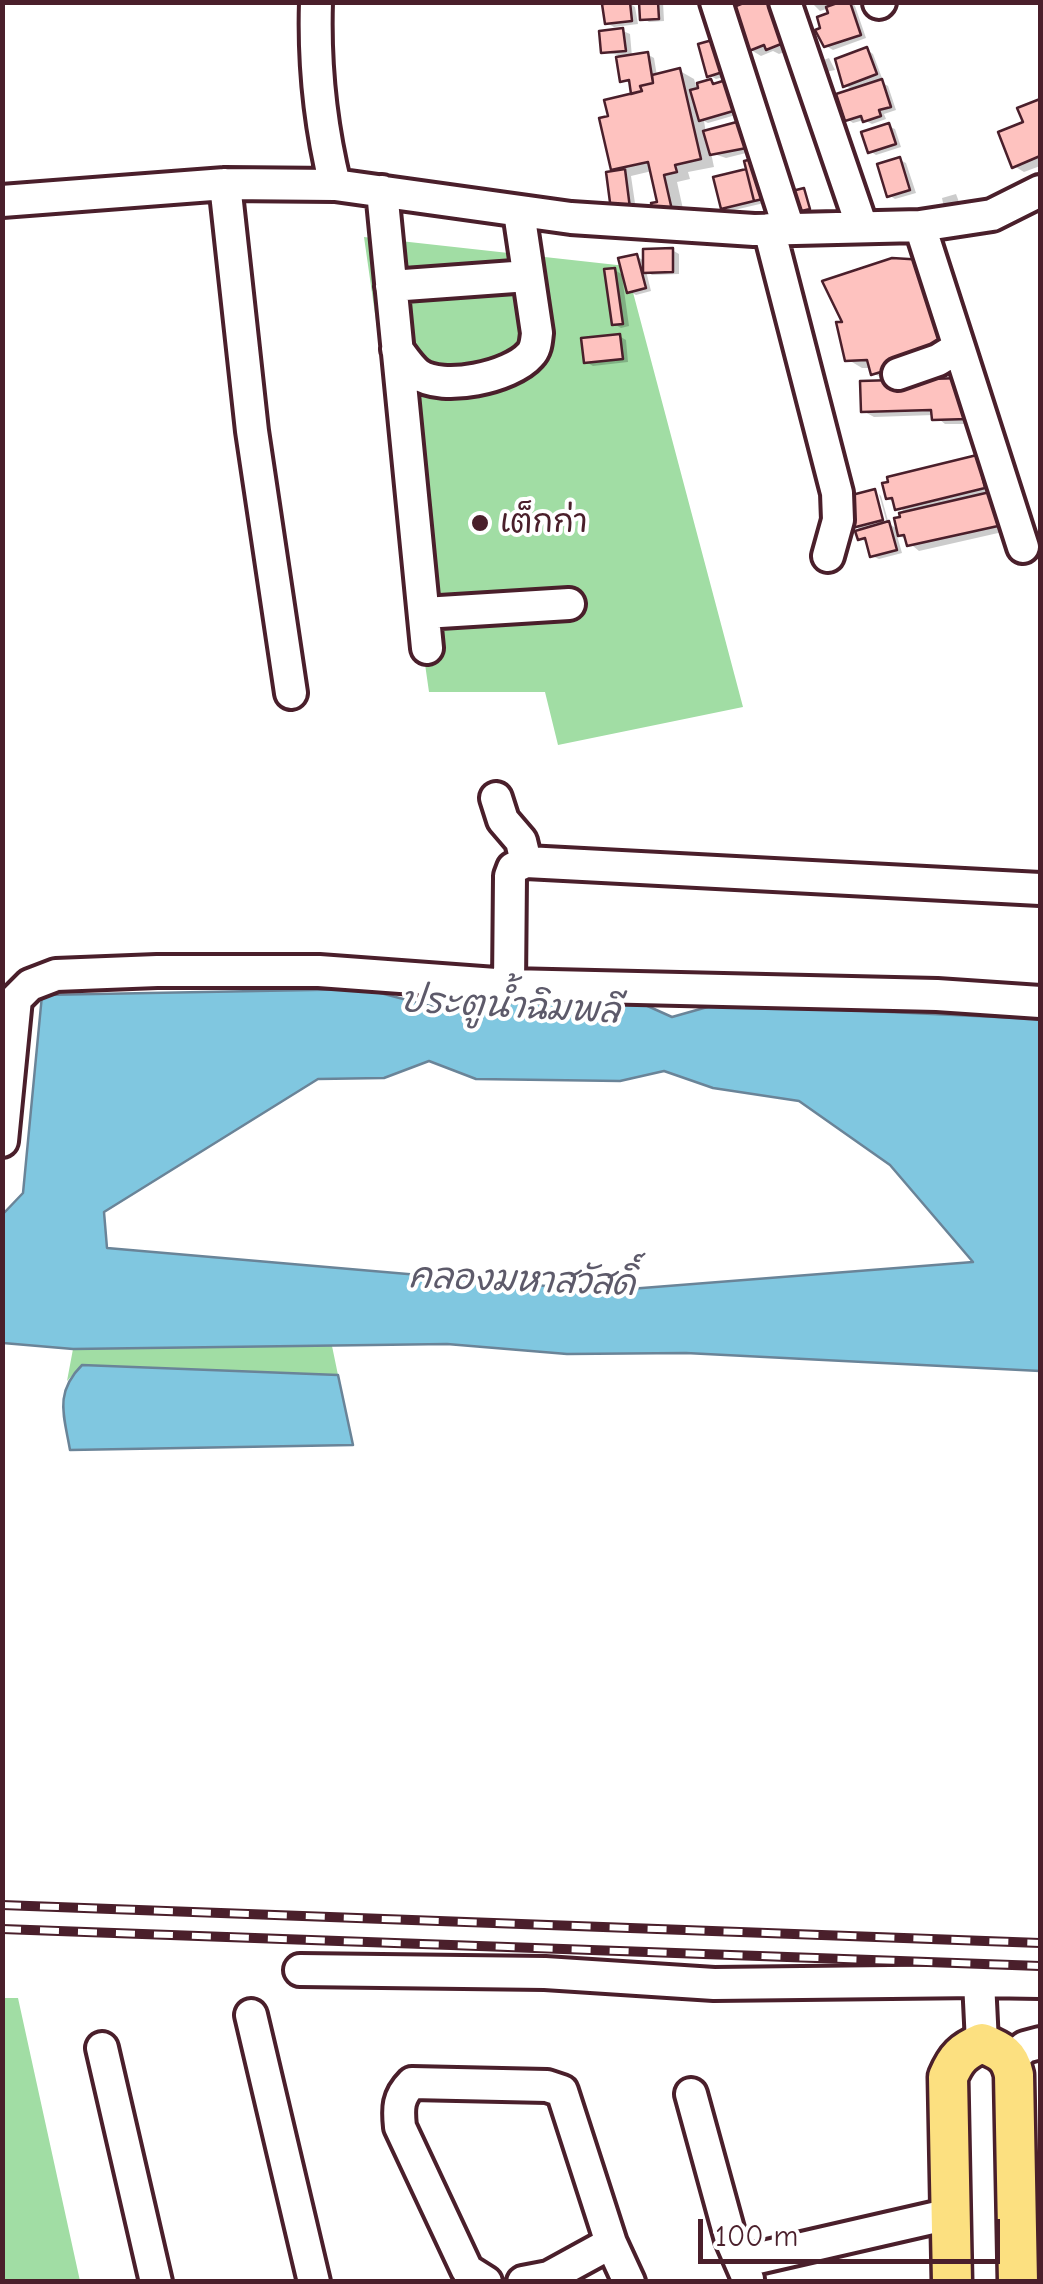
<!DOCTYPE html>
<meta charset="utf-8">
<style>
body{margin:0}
#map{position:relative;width:1043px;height:2284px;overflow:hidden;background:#fff;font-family:"Comic Neue",sans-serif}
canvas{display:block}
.frame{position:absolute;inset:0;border:5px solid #4a1f2b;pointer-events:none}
.scale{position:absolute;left:698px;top:2219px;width:302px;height:45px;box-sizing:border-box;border:5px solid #4a1f2b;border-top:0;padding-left:12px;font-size:30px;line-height:35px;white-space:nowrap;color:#4a1f2b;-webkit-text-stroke:8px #fff;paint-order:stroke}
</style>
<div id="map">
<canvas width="1043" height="2284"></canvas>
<div class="frame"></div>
<div class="scale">100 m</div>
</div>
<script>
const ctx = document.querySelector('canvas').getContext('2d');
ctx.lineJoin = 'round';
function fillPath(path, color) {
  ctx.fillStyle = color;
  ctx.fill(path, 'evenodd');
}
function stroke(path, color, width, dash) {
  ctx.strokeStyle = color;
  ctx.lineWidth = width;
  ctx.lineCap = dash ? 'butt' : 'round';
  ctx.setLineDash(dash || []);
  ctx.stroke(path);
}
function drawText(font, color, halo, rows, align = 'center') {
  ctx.font = font + ' "Comic Neue","Playpen Sans Thai",sans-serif';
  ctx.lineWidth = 8;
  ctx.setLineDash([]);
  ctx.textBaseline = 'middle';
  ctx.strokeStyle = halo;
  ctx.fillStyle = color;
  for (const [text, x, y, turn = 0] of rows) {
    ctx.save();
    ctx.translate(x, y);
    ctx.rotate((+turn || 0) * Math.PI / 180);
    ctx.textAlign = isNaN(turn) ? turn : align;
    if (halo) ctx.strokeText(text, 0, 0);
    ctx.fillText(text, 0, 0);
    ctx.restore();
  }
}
fillPath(new Path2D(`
 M364 237 626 266 743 707 558 745 545 692H429Z
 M332 1346 338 1375 82 1365 67 1381 73 1349Z
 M3 1998H18L80 2281H3Z`), '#a1dda4');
const water = new Path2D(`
 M365 989 434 1007 485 994 632 999 672 1017 718 1004 1040 1019V1371L686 1353 567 1354 447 1344 73 1349 3 1343 2 1215 23 1193 42 995ZM429 1061 476 1079 620 1081 664 1071 713 1088 799 1101 890 1165 973 1262 604 1291 107 1248 104 1212 318 1079 384 1078Z
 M82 1365 338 1375 353 1445 70 1450C64 1415 54 1393 82 1365Z`);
fillPath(water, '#80c7e0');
stroke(water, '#6a8498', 2.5);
fillPath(new Path2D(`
 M642 2H663L664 21 649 22 643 18Z
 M752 2H776L795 48 779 54 773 51 761 56 751 50Z
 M811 2H850L855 6 866 38 833 50 826 46 831 15 829 8 820 11Z
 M629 3 635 7 638 24 614 27 607 23Z
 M623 31 630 34 632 57 647 54 654 58 657 76 680 71 694 79 696 86 711 81 753 110 708 123 704 121 706 133 762 149 726 158 711 153 714 167 688 172 690 179 677 182 685 218 660 204 652 171 631 176 636 210 620 212 619 172 613 169 611 118 634 96 632 84 623 80 618 55 604 52Z
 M701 46 731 75 716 79 709 75Z
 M867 50 873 54 882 78 877 80 888 86 896 110 884 114 886 119 872 124 864 120 853 123 847 119 854 91 845 85Z
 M829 58 835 70 826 72 821 61Z
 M1040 101V166L1024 172 1014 166 1026 124 1020 110Z
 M888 126 895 129 901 147 876 155 870 151Z
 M900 160 906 163 916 193 895 199 889 195Z
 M749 171 777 200 730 211 723 207 716 179Z
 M956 194 962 210 945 213 942 198Z
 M672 250 679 254V274L652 275 646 271 651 291 636 295 629 291 636 256 646 262Z
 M615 270 624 276H622L629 326 621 328 614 324Z
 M825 282 890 381 972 387 978 424H945L934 415 874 417 863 411 890 382 873 373 872 368H862L847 359 846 324Z
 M619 336 626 340 628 362 593 366 586 362Z
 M976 458 987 464 994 494 990 495 1000 501 1007 531 919 551 896 532 902 553 879 559 872 556 868 542 860 539 858 532 863 531 854 526 847 499 875 492 877 493H874L884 532 889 531 879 494 881 496 889 524 899 530 897 520 907 514 888 498 885 485 891 484 890 479Z`), '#0003');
const building = new Path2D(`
 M630 2 632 21 605 24 602 4Z
 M639 2H658L659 19 640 20Z
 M746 2H770L786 42 766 50 764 45 749 51 731 8Z
 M840 2H850L861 35 824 47 815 30 820 28 817 17 828 13 826 7Z
 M623 28 626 51 601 53 599 31Z
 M716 39 726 71 707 77 698 44Z
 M867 47 877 74 843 87 835 59Z
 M648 52 653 83 640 86 642 91 631 94 629 80 620 82 616 57Z
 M680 68 701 159 675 165 677 172 664 175 672 210 654 214 651 203 657 202 648 162 611 170 599 118 608 116 604 100 642 91 640 86 653 83 652 75Z
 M739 76 747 107 699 121 690 90 698 88 697 83 711 79 713 84Z
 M882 79 891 107 879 110 881 116 863 122 861 116 845 121 836 94Z
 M1040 99V156L1012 168 998 132 1023 122 1017 108Z
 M744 120 757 146 710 155 703 131Z
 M889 123 896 144 868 153 861 132Z
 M761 157 772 197 754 201 744 161Z
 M900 157 910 190 887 197 877 164Z
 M625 169 630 208 611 210 606 172Z
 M746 169 754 201 721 209 713 177Z
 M804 188 810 209 793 213 788 192Z
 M673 248V272L643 273V249Z
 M637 254 646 288 627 293 618 258Z
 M892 258 925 260 952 350 871 375 867 360 845 361 836 322H842L822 281Z
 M615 268 623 324 612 325 604 269Z
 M620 334 623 359 584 363 581 338Z
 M962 378 963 409H967L968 419 932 420 931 410 861 412 860 381Z
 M977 455 985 488 895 510 892 498 886 499 882 483 888 482 887 477Z
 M875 489 883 520 852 528 844 497Z
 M990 492 998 526 907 546 904 535 898 536 894 518 900 517 899 513Z
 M889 521 897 550 870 557 865 538 858 540 855 531Z`);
fillPath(building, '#fec2bf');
stroke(building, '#4a1f2b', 2.5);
const minor = new Path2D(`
 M316 2C314 65 320 124 335 185
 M716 2 789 229
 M785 2 862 227
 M879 3 880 2
 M225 184 252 431 291 693
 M382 191 427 648
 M2 201 225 184 335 185 571 218 754 230 920 226 992 215 1040 191
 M769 229 837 493 838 520 828 556
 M391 286 528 276
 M959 347 1023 547
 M397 349C403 357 410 368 418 374 442 392 511 377 530 355 536 349 536 341 537 333L519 212
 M898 374 938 360 959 347 920 226
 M424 613 569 604
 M496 798 503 820 521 841 526 862
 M509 985 510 876 513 868 526 862 1040 889
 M2 1141 16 999 30 985 56 975 157 971H319L509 985 937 995 1040 1002
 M300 1970 545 1973 714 1984 979 1981
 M251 2015 314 2282
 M982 2043 979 1981 1040 1982
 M102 2048 156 2282
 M1011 2059 1025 2047 1040 2043
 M691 2094 731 2240 748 2279
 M741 2262 950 2214
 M486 2282 467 2270 400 2127C398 2108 398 2097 412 2083L547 2086 562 2091 611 2243 629 2282
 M523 2282 549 2277 611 2243`);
const major = new Path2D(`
 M952 2282 948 2077C956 2058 963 2051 982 2043 1001 2051 1010 2055 1014 2075L1018 2282`);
stroke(minor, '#4a1f2b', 38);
stroke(major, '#4a1f2b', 45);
stroke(minor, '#fff', 30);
stroke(major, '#fce080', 38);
const rail = new Path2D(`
 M2 1905 1040 1943
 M2 1929 1040 1966`);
stroke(rail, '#4a1f2b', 10);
stroke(rail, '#fff', 6, [19]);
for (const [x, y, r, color] of [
 [480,523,10,"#4a1f2b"]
]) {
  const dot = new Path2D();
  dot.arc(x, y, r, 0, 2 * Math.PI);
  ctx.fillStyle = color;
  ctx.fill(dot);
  stroke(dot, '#fff', 4);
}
drawText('32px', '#4a1f2b', '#fff', [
 ["เต็กก่า",500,523]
], 'left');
drawText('italic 35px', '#5d5a6a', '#fff', [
 ["ประตูน้ำฉิมพลี",510,1007,3],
 ["คลองมหาสวัสดิ์",522,1281,2]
]);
</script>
